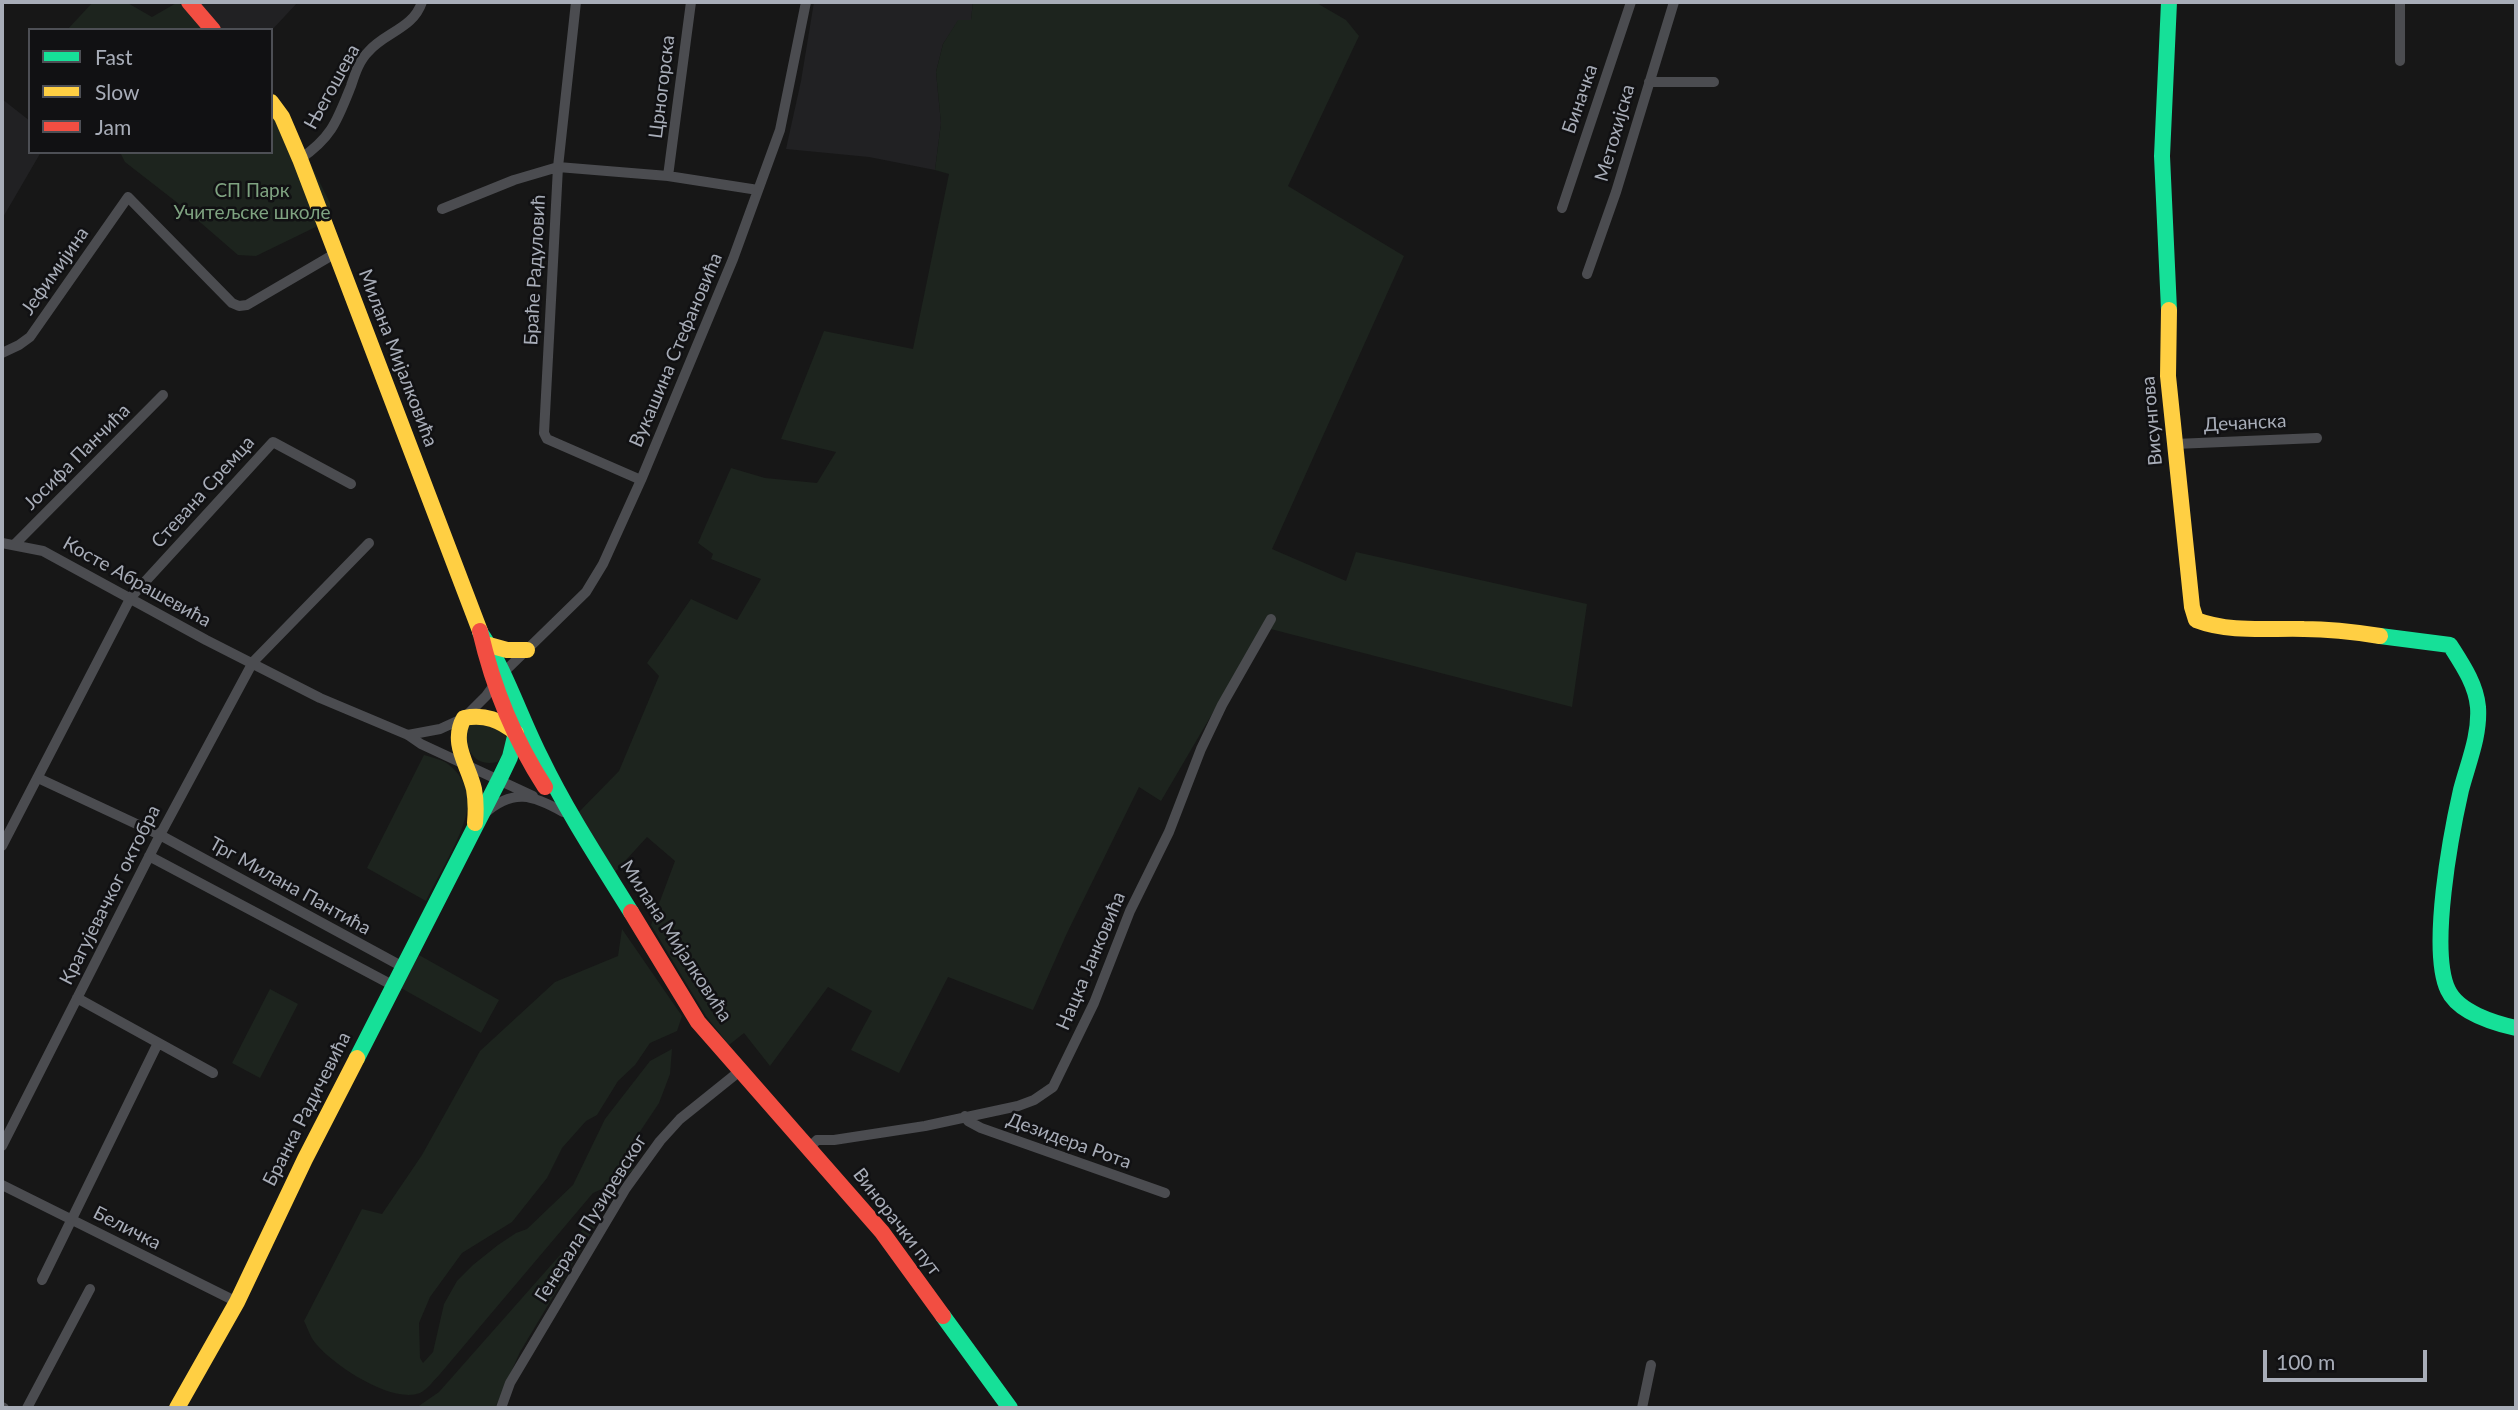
<!DOCTYPE html>
<meta charset="utf-8">
<style>
body{margin:0}
#map{position:relative;width:2518px;height:1410px;overflow:hidden;background:#171717;font-family:Lato,sans-serif}
canvas{display:block}
.frame{position:absolute;inset:0;border:4px solid #a8adb8;pointer-events:none}
.legend{position:absolute;left:28px;top:28px;width:245px;height:126px;box-sizing:border-box;background:#111113;border:2px solid #4d4f55;margin:0;padding:9px 12px;list-style:none;font-size:21px;color:#a8adb8}
.legend li{display:flex;align-items:center;gap:14px;height:35px}
.legend b{width:35px;border:2px solid #4d4f55}
.scale{position:absolute;left:2263px;top:1350px;width:164px;height:32px;box-sizing:border-box;border:4px solid #a8adb8;border-top:0;padding-left:9px;font-size:21px;line-height:24px;white-space:nowrap;color:#a8adb8;-webkit-text-stroke:5px #111113;paint-order:stroke}
</style>
<div id="map">
<canvas width="2518" height="1410"></canvas>
<div class="frame"></div>
<ul class="legend">
<li><b style="height:9px;background:#16e098"></b>Fast</li>
<li><b style="height:9px;background:#ffcf43"></b>Slow</li>
<li><b style="height:9px;background:#f24e42"></b>Jam</li>
</ul>
<div class="scale">100 m</div>
</div>
<script>
const ctx = document.querySelector('canvas').getContext('2d');
ctx.lineJoin = 'round';
function fillPath(path, color) {
  ctx.fillStyle = color;
  ctx.fill(path, 'evenodd');
}
function stroke(path, color, width, dash) {
  ctx.strokeStyle = color;
  ctx.lineWidth = width;
  ctx.lineCap = dash ? 'butt' : 'round';
  ctx.setLineDash(dash || []);
  ctx.stroke(path);
}
function drawText(font, color, halo, rows, align = 'center') {
  ctx.font = font + ' Lato,sans-serif';
  ctx.lineWidth = 5;
  ctx.setLineDash([]);
  ctx.textBaseline = 'middle';
  ctx.strokeStyle = halo;
  ctx.fillStyle = color;
  for (const [text, x, y, turn = 0] of rows) {
    ctx.save();
    ctx.translate(x, y);
    ctx.rotate((+turn || 0) * Math.PI / 180);
    ctx.textAlign = isNaN(turn) ? turn : align;
    if (halo) ctx.strokeText(text, 0, 0);
    ctx.fillText(text, 0, 0);
    ctx.restore();
  }
}
fillPath(new Path2D(`
 M195 2H298L271 31 221 30Z
 M814 2H973L971 20 958 21 943 44 936 72 941 123 935 170 869 157 786 149 801 81Z
 M2 99 30 121V152H41L2 219Z`), '#212123');
fillPath(new Path2D(`
 M93 2H126L152 17 178 2 206 30H67Z
 M973 2H1315L1346 20 1359 36 1288 186 1404 256 1272 549 1346 581 1356 552 1587 604 1572 707 1263 627 1161 801 1139 787 1067 933 1033 1010 948 977 899 1073 851 1050 872 1011 828 987 770 1066 744 1033 729 1045 706 1016 651 925 675 861 647 837 615 872 578 813 619 771 659 676 647 663 691 599 737 620 761 579 711 559 713 554 698 543 731 468 765 478 817 483 836 452 781 439 824 331 913 349 949 174 935 170 941 123 936 72 943 44 958 20H971Z
 M271 96 306 155 330 203V220L256 256 238 255 179 204 125 162 120 152H271Z
 M480 720C502 731 522 739 497 762 475 767 467 751 464 733L473 722Z
 M424 755C431 757 439 759 445 762 459 771 470 788 468 804 465 834 439 873 426 901L367 868Z
 M622 929 682 1016 677 1031 650 1043 635 1065 618 1081 597 1115 586 1121 562 1148 547 1178 512 1222 462 1253 430 1297 419 1323 420 1358 423 1363 433 1352 444 1304 457 1281 473 1265 498 1245 516 1233 527 1229 573 1185 605 1119 650 1061 672 1049 670 1074 659 1103 635 1139 629 1152 633 1170 618 1182 593 1193 440 1374C434 1380 427 1390 420 1393 392 1404 335 1366 317 1345 311 1339 308 1329 304 1321L362 1209 382 1214 422 1155 480 1051 555 982 618 956Z
 M419 955 499 1000 481 1033 401 988Z
 M270 989 298 1004 260 1078 232 1063Z
 M600 1218 520 1352 495 1408H416L439 1392 583 1229Z`), '#1d241e');
stroke(new Path2D(`
 M576 2 558 167 544 433 547 439 641 480
 M2400 2V61
 M1649 82H1714
 M300 159C332 137 337 121 351 86 355 74 359 61 368 52 385 32 413 29 422 2
 M668 176 691 2
 M1562 208 1631 2
 M442 209 514 180 558 167 668 176 758 190
 M1587 274 1616 192 1674 2
 M2 353 19 345 30 337 128 197 232 303 239 306 247 305 336 253
 M2175 444 2317 438
 M2 543 43 551 206 640 320 698 408 735 421 744 533 796
 M15 544 163 395
 M408 735 440 729 464 718 486 696 503 673 586 592 603 564 641 480 733 259 780 130 806 2
 M38 778 160 835 403 967
 M484 814C513 788 533 795 563 812
 M2 846 131 597 273 442 351 484
 M149 856 394 986
 M77 998 213 1073
 M965 1116 968 1121 981 1128 1165 1193
 M2 1146 160 835 253 662 369 543
 M809 1148 817 1140H834L925 1126 1018 1106 1034 1100 1053 1087 1094 1003 1130 911 1169 832 1201 749 1222 705 1271 619
 M2 1185 237 1302
 M42 1280 158 1043
 M2 1407 4 1408
 M27 1408 90 1289
 M501 1408 510 1383 626 1188 660 1141 680 1119 741 1070
 M1642 1408 1651 1365`), '#4b4c50', 10);
stroke(new Path2D(`
 M2169 310 2162 156 2169 2
 M480 632C506 671 520 717 541 758 567 812 600 862 631 912
 M2380 636 2450 645C2462 664 2476 684 2478 707 2480 736 2468 763 2461 790 2451 834 2429 950 2448 990 2458 1012 2494 1023 2516 1028
 M357 1058 499 780 510 757 516 732
 M943 1316 1010 1408`), '#16e098', 16);
stroke(new Path2D(`
 M271 102 282 117 300 159 480 631
 M2169 310 2168 376 2192 607 2196 620C2230 633 2268 628 2304 629 2330 629 2355 632 2380 636
 M489 645 507 650H527
 M475 823C476 812 476 800 474 789 468 764 450 743 464 718 485 714 500 720 516 733
 M177 1408 237 1302 305 1159 357 1058`), '#ffcf43', 16);
stroke(new Path2D(`
 M189 2 213 30
 M480 631C493 687 514 739 545 787
 M631 912 698 1022 882 1232 943 1316`), '#f24e42', 16);
drawText('19px', '#a8adb8', '#111113', [
 ["Његошева",332,87,-61],
 ["Црногорска",662,87,-83],
 ["Биначка",1580,99,-71],
 ["Метохијска",1615,133,-74],
 ["Браће Радуловић",535,270,-87],
 ["Јефимијина",55,271,-55],
 ["Вукашина Стефановића",676,350,-67],
 ["Милана Мијалковића",398,358,69],
 ["Висунгова",2152,421,-95],
 ["Дечанска",2245,423,-3],
 ["Јосифа Панчића",77,457,-45],
 ["Стевана Сремца",203,492,-48],
 ["Косте Абрашевића",137,582,29],
 ["Трг Милана Пантића",290,886,29],
 ["Крагујевачког октобра",110,895,-63],
 ["Милана Мијалковића",676,941,57],
 ["Нацка Јанковића",1091,961,-67],
 ["Бранка Радичевића",307,1109,-63],
 ["Дезидера Рота",1069,1141,20],
 ["Генерала Пузиревског",591,1218,-58],
 ["Винорачки пут",897,1222,52],
 ["Беличка",127,1228,27]
]);
drawText('19px', '#7fa381', '#111113', [
 ["СП Парк",252,191],
 ["Учитељске школе",252,213]
]);
</script>
